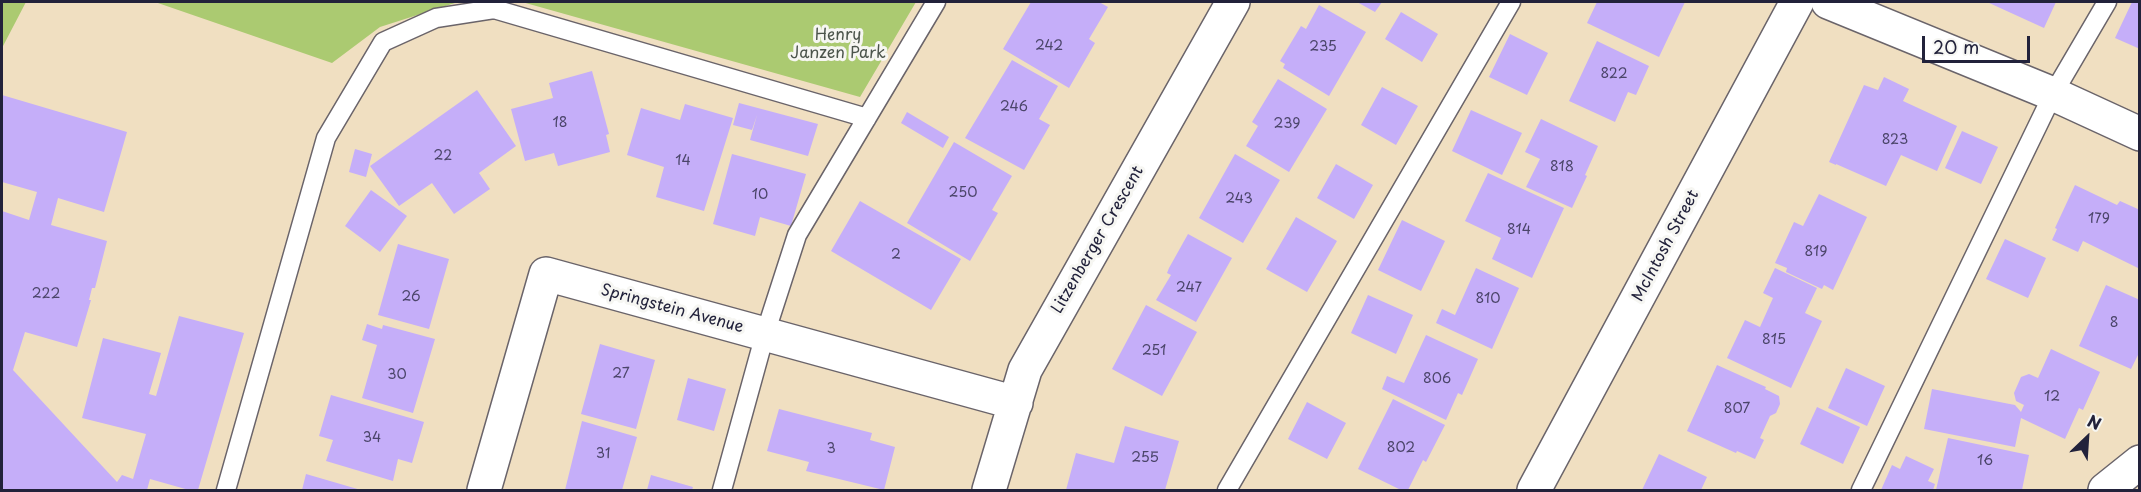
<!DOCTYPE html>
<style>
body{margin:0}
#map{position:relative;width:2141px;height:492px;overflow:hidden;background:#f0dfc1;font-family:"Playpen Sans",sans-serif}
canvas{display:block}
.frame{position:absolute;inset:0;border:3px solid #22223b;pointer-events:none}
.north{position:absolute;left:2057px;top:408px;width:60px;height:60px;-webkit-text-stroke:4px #f6f6f2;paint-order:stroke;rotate:25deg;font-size:16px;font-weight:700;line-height:24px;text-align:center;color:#22223b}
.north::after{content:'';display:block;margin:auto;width:21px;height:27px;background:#22223b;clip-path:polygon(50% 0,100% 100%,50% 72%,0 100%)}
.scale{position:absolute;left:1922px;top:36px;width:108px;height:27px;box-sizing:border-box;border:3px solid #22223b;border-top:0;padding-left:8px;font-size:18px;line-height:21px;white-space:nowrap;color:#22223b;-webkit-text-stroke:4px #f6f6f2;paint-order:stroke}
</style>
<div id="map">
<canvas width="2141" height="492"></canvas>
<div class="frame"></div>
<div class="north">N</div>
<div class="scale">20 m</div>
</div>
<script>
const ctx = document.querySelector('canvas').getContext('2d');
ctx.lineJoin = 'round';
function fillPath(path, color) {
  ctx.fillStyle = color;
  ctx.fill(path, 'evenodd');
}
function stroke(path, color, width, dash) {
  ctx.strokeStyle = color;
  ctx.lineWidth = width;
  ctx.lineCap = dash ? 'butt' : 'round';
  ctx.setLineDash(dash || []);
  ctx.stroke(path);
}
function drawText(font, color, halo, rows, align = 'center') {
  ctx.font = font + ' "Playpen Sans",sans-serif';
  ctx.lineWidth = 6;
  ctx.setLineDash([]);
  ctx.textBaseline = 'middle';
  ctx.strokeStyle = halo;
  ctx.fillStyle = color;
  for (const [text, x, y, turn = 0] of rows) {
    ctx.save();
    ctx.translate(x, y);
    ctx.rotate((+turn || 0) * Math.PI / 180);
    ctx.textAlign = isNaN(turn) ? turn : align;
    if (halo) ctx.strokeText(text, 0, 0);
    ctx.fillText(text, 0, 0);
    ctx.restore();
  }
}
fillPath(new Path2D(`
 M2 2H26L2 48Z
 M155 2H458L380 27 332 63Z
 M522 2H916L860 97Z`), '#abca71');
fillPath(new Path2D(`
 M1031 2H1099L1108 7 1089 39 1095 43 1069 88 1003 49Z
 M1357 2H1382L1375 12Z
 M1597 2H1685L1659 57 1587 23Z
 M1987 2H2056L2044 28Z
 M2132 2H2140V49L2115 38Z
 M1319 5 1366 32 1329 96 1283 68 1285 64 1280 61 1301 26 1306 29Z
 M1401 12 1438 34 1422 62 1385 39Z
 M1510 34 1548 53 1527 95 1489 77Z
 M1597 41 1649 66 1636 95 1628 92 1615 122 1569 101Z
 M1012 60 1058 86 1039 119 1050 125 1024 170 965 138Z
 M592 71 609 134 606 135 610 152 558 166 554 153 525 161 511 109 553 98 549 83Z
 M1884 77 1909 89 1903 101 1957 126 1937 171 1901 155 1886 186 1836 164V165L1829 162 1864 85 1878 90Z
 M1278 79 1327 109 1289 172 1246 146 1258 126 1252 122Z
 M1382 87 1418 106 1396 145 1361 125Z
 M477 90 516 146 479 173 490 189 454 214 432 183 399 206 370 166Z
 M2 95 127 132 104 212 58 198 51 225 107 241 95 288H92L89 300H91L77 347 25 332 13 370 117 482 122 475 133 479 146 434 82 418 103 338 161 353 149 394 156 396 179 316 244 333 198 490H189L150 479 147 490H2V211L29 220 37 192 2 182Z
 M739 103 818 124 808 156 750 140 757 115 752 130 733 125Z
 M685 104 733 118 704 211 656 197 664 167 627 155 641 108 680 120Z
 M1471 110 1522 133 1502 175 1452 151Z
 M907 112 949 137 943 148 901 123Z
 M1541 119 1598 146 1585 175 1587 176 1572 208 1526 187 1540 159 1525 152Z
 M1962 131 1998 147 1981 184 1945 168Z
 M954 142 1012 176 992 210 998 213 970 261 907 223Z
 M355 149 372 154 366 177 349 172Z
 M732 154 806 174 791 226 760 217 755 236 713 224Z
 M1235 154 1280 180 1243 243 1199 218Z
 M1336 164 1373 185 1354 219 1317 198Z
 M1488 173 1564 208 1532 278 1492 259 1501 238 1465 221Z
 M2075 185 2117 205 2120 201 2140 210V269L2083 241 2078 252 2052 240 2057 229 2055 228Z
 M371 190 407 216 380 252 345 226Z
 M1819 194 1867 217 1833 290 1824 285 1822 289 1786 272 1787 268 1775 263 1794 222 1803 226Z
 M860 201 961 259 931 310 831 251Z
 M1296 217 1337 241 1307 292 1266 269Z
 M1402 220 1445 241 1421 291 1378 270Z
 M1188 234 1232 258 1196 322 1156 300 1171 275 1167 273 1169 268Z
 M2005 239 2046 258 2028 298 1986 279Z
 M398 244 449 259 429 329 378 315Z
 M1476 268 1519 288 1492 349 1436 323 1442 309 1455 315Z
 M1775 268 1817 288 1805 313 1822 321 1791 388 1727 358 1745 320 1760 327 1773 298 1763 293Z
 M2106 285 2140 300V351L2131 369 2079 346Z
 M1368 295 1413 315 1396 354 1351 333Z
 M1146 305 1197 332 1162 396 1112 369Z
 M367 324 382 329 383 325 435 339 413 413 362 398 377 345 362 340Z
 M1426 335 1478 359 1462 395 1458 393 1446 420 1382 389 1387 376 1404 383Z
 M600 344 655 360 636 429 581 414Z
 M2051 349 2100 372 2083 410 2079 408 2065 439 2021 418 2015 447 1924 429 1932 389 2015 405 2021 412 2024 405 2016 401 2014 393 2021 377 2029 374 2038 378Z
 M1717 365 1766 387 1765 389 1779 396 1780 404 1776 413 1770 416 1760 438 1764 440 1755 459 1737 451 1736 453 1687 431Z
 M1846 368 1885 386 1867 426 1828 408Z
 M688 378 726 389 714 431 677 420Z
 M331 395 424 422 412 463 398 459 393 481 326 461 333 440 319 436Z
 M1393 399 1445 425 1426 462 1423 460 1408 490H1401L1358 469Z
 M1307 402 1346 423 1327 459 1288 439Z
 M1817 407 1860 427 1843 464 1800 444Z
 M779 409 872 433 870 440 895 447 884 490 806 471 809 462 767 451Z
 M582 421 637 437 622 490H565Z
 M1125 426 1179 441 1165 490H1066L1076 453 1114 463Z
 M1948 438 2029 455 2022 490H1936Z
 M1659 454 1707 477 1701 490H1642Z
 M1906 456 1934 469 1928 481 1935 484 1933 490H1881L1892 465 1900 469Z
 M306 474 361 490H302Z
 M651 475 693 487 692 490H647Z`), '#c5aef9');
const lane = new Path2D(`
 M226 490 326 138 383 42 436 18 494 9 867 118
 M722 490 765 334 797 235 936 2
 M1227 490 1511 2
 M1861 490 2053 94 2107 2`);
const street = new Path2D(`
 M1828 2 2053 94 2140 134
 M484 490 546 274 1016 403
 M989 490 1025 370 1233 2
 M2105 490 2140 462`);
const secondary = new Path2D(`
 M1534 490 1797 2`);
stroke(lane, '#6a646a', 21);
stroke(street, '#6a646a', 36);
stroke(secondary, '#6a646a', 36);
stroke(lane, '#fff', 18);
stroke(street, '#fff', 33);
stroke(secondary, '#fff', 33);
drawText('14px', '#4b456a', null, [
 ["242",1049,46],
 ["235",1323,47],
 ["822",1614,74],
 ["246",1014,107],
 ["18",560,123],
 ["239",1287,124],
 ["823",1895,140],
 ["22",443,156],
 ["14",683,161],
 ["818",1562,167],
 ["250",963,193],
 ["10",760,195],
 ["243",1239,199],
 ["179",2099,219],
 ["814",1519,230],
 ["819",1816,252],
 ["2",896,255],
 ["247",1189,288],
 ["222",46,294],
 ["26",411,297],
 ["810",1488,299],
 ["8",2114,323],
 ["815",1774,340],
 ["251",1154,351],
 ["27",621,374],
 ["30",397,375],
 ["806",1437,379],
 ["12",2052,397],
 ["807",1737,409],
 ["34",372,438],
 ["802",1401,448],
 ["3",831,449],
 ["31",603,454],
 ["255",1145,458],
 ["16",1985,461]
]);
drawText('16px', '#4b544b', '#f6f6f2', [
 ["Henry",838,36],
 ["Janzen Park",838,54]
]);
drawText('16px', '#22223b', '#f6f6f2', [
 ["Litzenberger Crescent",1098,240,-60],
 ["McIntosh Street",1666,246,-62],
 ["Springstein Avenue",672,309,15]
]);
</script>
